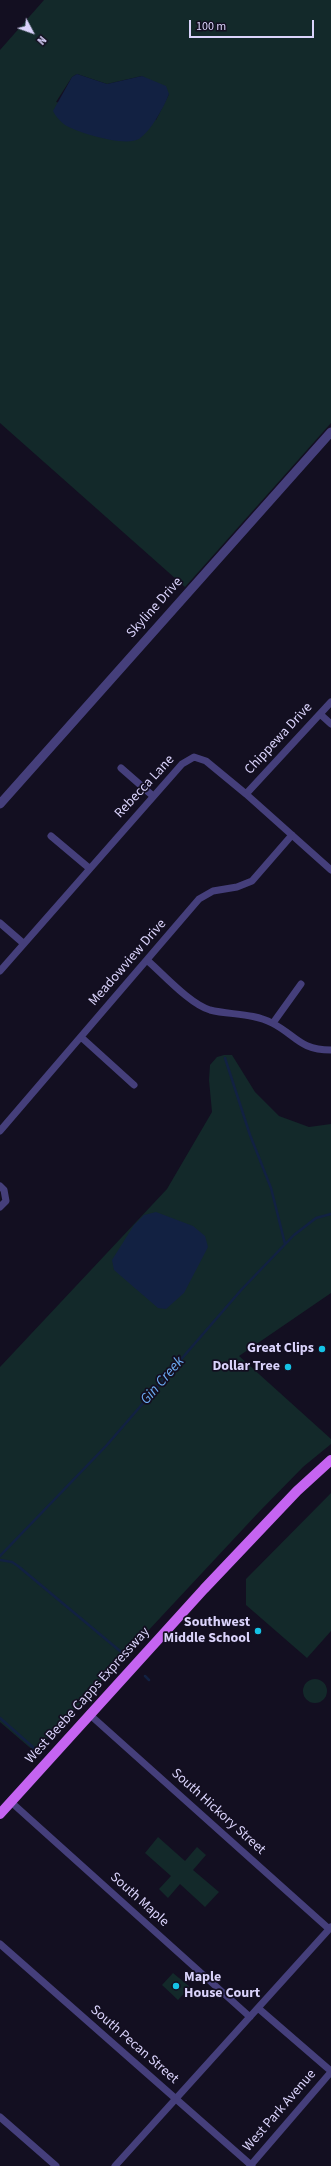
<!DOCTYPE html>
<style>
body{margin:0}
#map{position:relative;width:331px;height:2166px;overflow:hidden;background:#130f21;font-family:"Source Sans 3",sans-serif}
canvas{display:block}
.north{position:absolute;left:12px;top:12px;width:40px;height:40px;-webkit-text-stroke:3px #130f21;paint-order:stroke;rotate:131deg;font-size:11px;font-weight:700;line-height:16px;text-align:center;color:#dad3fb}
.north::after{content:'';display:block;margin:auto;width:14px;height:18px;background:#dad3fb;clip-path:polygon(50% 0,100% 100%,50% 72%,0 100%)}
.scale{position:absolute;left:189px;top:20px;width:125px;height:18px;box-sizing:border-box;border:2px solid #dad3fb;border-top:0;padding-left:5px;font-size:12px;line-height:14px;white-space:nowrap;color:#dad3fb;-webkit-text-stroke:3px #130f21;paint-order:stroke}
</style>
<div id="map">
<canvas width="331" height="2166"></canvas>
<div class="north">N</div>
<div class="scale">100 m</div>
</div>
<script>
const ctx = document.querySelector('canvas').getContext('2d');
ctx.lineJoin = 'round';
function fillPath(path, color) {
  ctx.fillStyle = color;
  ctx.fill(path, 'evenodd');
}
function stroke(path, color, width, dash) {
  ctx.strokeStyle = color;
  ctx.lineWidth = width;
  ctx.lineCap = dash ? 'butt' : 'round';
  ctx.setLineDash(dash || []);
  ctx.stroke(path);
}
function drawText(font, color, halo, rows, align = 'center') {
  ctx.font = font + ' "Source Sans 3",sans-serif';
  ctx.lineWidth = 3.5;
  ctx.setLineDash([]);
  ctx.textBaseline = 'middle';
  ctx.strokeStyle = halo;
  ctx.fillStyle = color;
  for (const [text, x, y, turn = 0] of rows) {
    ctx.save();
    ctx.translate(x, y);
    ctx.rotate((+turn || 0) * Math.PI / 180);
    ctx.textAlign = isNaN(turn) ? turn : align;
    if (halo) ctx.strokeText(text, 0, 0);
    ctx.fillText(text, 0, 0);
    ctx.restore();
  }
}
fillPath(new Path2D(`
 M44 0H331V423L185 587 0 423V50ZM77 74 107 84 142 76 169 94 156 120 56 102 72 77Z
 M224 1055H232L255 1092 279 1116 309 1127 331 1124V1293L239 1356 331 1439V1444L303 1467 258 1513 35 1752 0 1722V1367L167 1189 212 1112 209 1080 210 1065 217 1057Z
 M331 1493V1631L307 1658 246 1605V1579Z
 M303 1691a12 12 0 1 1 24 0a12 12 0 1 1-24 0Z
 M158 1837 185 1861 197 1847 206 1855 193 1870 219 1892 205 1907 180 1884 168 1898 159 1889 171 1876 145 1853Z
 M173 1973 190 1987 178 2000 162 1985Z`), '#13292a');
fillPath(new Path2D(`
 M77 74 107 84 142 76 166 86 169 94C164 107 151 131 139 139 125 147 78 133 65 125 60 121 56 117 53 111L72 77Z
 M156 1212 193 1226 205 1236 208 1247 184 1293 166 1309 158 1308 114 1270 112 1260 134 1225 144 1215Z`), '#122142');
stroke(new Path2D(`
 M225 1058 250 1135 271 1188 285 1244
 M0 1556 106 1446 242 1289 294 1235 316 1218 331 1214
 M0 1560 12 1562 18 1566 126 1656
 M145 1676 149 1680
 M0 1718 35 1749`), '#122142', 2.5);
stroke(new Path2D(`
 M320 714 331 724
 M121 768 153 796
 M246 794 331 702
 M51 836 89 868
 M0 923 23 943
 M148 961C164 975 190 1004 210 1010 230 1015 253 1013 272 1023 296 1035 299 1050 331 1050
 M0 971 182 764 194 757 206 761 246 794 331 870
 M273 1023 301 984
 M81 1037 134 1085
 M0 1131 199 899 213 891 237 887 252 881 292 835
 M0 1186 4 1190 6 1201 0 1207
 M89 1714 329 1929
 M11 1802 250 2017
 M0 1944 252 2166
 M258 2008 331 2071
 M0 2117 56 2166
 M115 2166 331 1927
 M250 2166 331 2072`), '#453f7b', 7);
stroke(new Path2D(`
 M0 804 331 432`), '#453f7b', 9);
stroke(new Path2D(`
 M0 1814 204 1589 297 1491 331 1460`), '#c564f1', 10);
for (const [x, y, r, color] of [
 [322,1349,4,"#15c2e5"],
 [288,1367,4,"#15c2e5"],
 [258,1631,4,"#15c2e5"],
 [176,1986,4,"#15c2e5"]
]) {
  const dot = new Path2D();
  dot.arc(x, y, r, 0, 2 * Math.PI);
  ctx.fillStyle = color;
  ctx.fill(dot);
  stroke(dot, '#130f21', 1.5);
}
drawText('14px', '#dad3fb', '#130f21', [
 ["Skyline Drive",155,608,-48],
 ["Chippewa Drive",279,739,-47],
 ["Rebecca Lane",145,787,-47],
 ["Meadowview Drive",128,963,-49],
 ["West Beebe Capps Expressway",88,1696,-48],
 ["South Hickory Street",218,1812,42],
 ["South Maple",139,1900,42],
 ["South Pecan Street",134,2045,41],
 ["West Park Avenue",280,2111,-49]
]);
drawText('bold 14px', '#dad3fb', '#130f21', [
 ["Great Clips",314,1349],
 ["Dollar Tree",280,1367],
 ["Southwest",250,1623],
 ["Middle School",250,1639],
 ["Maple",184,1978,"left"],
 ["House Court",184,1994,"left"]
], 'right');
drawText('italic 15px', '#6baaf1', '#130f21', [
 ["Gin Creek",163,1381,-49]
]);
</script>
